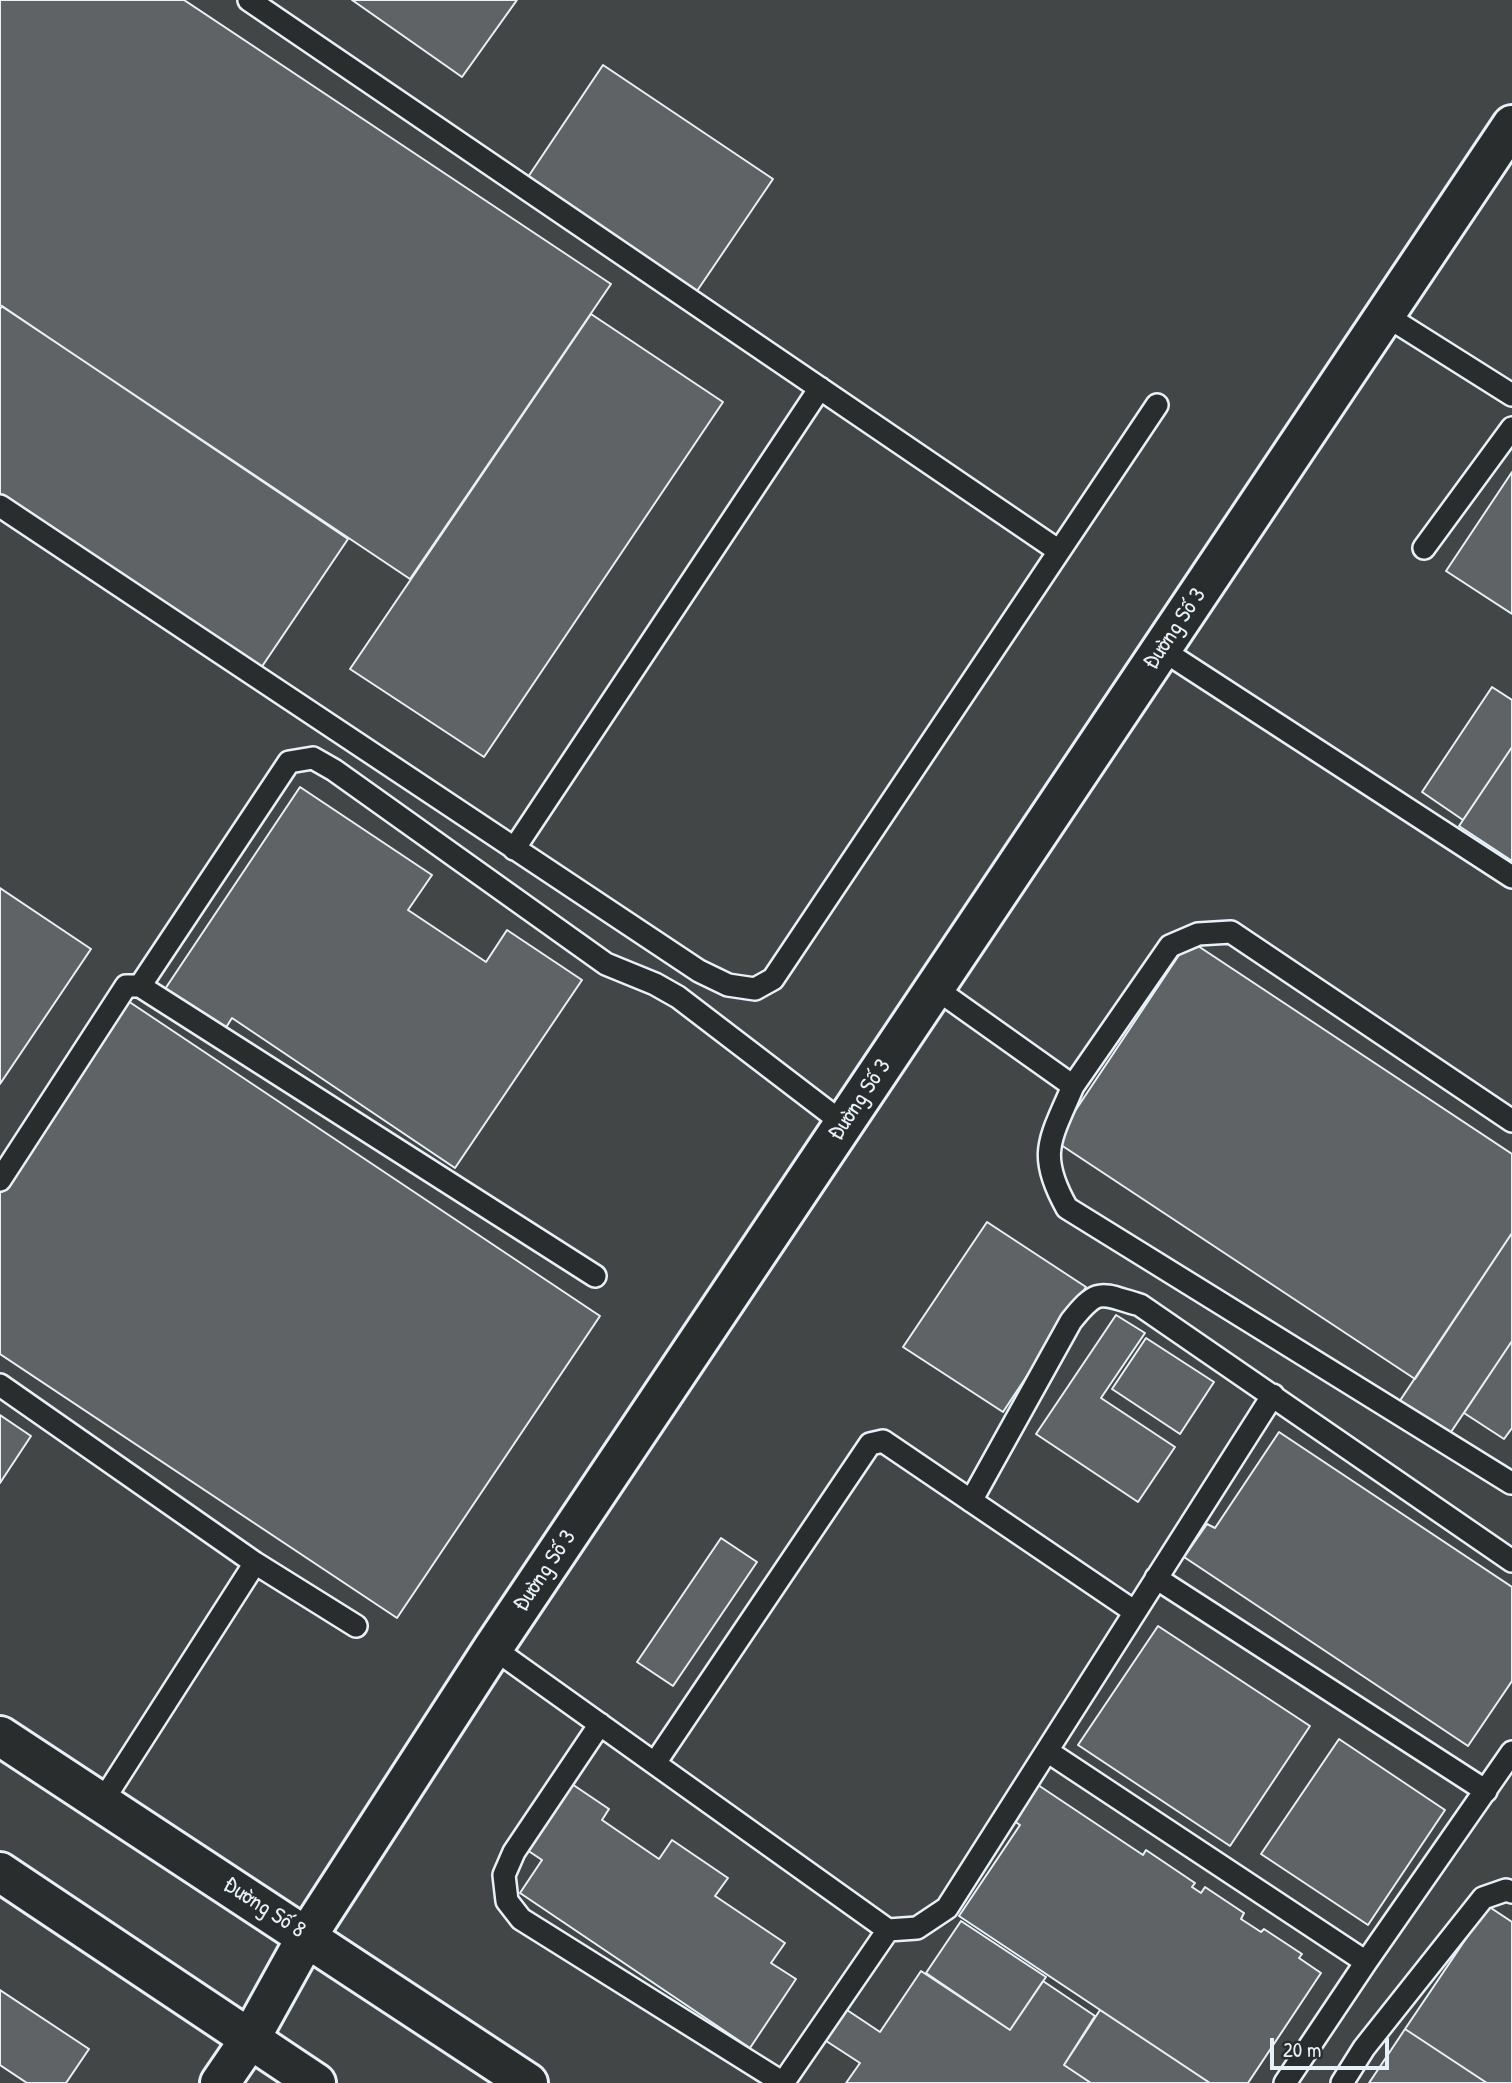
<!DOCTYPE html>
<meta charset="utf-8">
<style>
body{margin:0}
#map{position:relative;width:1512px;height:2083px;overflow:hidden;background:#35393a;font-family:"Patrick Hand",sans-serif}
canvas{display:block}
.scale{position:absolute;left:1270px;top:2038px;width:119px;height:32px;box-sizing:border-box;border:4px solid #e8f1f8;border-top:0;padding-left:9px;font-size:21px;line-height:24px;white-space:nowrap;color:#e8f1f8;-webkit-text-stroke:5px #2a2d2e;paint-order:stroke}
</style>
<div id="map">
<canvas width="1512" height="2083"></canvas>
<div class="scale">20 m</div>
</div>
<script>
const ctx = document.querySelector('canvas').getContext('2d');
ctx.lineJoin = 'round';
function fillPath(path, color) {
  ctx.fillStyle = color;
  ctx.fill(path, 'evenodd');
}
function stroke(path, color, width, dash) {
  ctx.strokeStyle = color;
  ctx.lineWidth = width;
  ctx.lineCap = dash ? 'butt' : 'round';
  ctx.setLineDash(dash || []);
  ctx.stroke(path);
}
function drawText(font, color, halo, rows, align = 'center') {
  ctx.font = font + ' "Patrick Hand",sans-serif';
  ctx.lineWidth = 5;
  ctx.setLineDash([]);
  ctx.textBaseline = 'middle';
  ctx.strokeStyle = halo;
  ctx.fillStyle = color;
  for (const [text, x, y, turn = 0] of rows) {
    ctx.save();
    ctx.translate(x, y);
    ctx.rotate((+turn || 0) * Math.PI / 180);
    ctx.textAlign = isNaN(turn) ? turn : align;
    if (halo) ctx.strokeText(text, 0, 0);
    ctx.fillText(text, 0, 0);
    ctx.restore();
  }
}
fillPath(new Path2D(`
 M0 0H1512V2083H0Z`), '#424647');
const building = new Path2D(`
 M0 0H184L611 284 410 579 0 305Z
 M352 0H517L462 77Z
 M603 65 773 179 697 291 528 177Z
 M2 306 348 539 261 668 0 494V309Z
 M591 314 723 402 484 757 350 669Z
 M1512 472V614L1446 571Z
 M1492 687 1512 700V747L1463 820 1422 792Z
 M1512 747V861L1459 826Z
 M300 787 432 875 408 910 486 962 507 930 582 980 455 1168 232 1018 225 1029 165 989Z
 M0 888 91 949 0 1084Z
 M1189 940 1512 1154V1233L1415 1379 1055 1141Z
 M128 1001 600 1316 397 1618 0 1354V1191Z
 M987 1222 1086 1287 1003 1412 903 1347Z
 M1512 1233V1341L1449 1435 1399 1402Z
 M1116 1315 1145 1333 1101 1398 1175 1447 1138 1502 1036 1434Z
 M1146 1338 1214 1382 1180 1434 1112 1389Z
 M1512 1341V1428L1504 1439 1464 1413Z
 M0 1415 31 1436 0 1483Z
 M1279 1432 1512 1587V1681L1468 1746 1184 1557 1207 1524 1215 1528Z
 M721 1538 757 1562 673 1686 637 1662Z
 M1158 1626 1310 1726 1230 1846 1078 1745Z
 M1339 1739 1445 1810 1368 1925 1261 1854Z
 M566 1780 609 1809 602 1820 659 1859 672 1840 728 1878 715 1896 785 1943 771 1963 796 1979 750 2048 520 1893 542 1860 521 1846Z
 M1032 1781 1143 1855 1146 1850 1195 1883 1192 1887 1201 1893 1205 1887 1244 1913 1241 1919 1261 1932 1264 1929 1302 1954 1299 1958 1321 1973 1248 2083H1210L959 1916 1020 1825 1008 1817Z
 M1488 1906 1512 1922V2083H1487L1405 2029Z
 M961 1921 1046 1977 1010 2030 926 1973Z
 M921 1971 1010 2030 1043 1981 1095 2016 1064 2065 1091 2083H846L860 2063 820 2037 841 2006 880 2032Z
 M0 1990 89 2049 66 2083H27L0 2065Z
 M1100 2010 1210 2083H1091L1064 2065Z
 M1405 2029 1487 2083H1369Z`);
fillPath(building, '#5f6365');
stroke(building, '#e8f1f8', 2);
const service = new Path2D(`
 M249 0 1059 551
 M1385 315 1512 395
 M0 506 699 971 728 985 755 989 773 979 1157 405
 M1424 548 1512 428
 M1161 649 1512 877
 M514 849 820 388
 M140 986 289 762 313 758 334 770 606 964 655 984 678 997 844 1124
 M935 988 1073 1086 1170 946 1198 934 1231 932 1512 1121
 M1073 1086C1051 1139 1036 1153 1067 1208L1511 1483
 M0 1180 126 986H140L595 1276
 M0 1385 255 1563 102 1802
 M971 1501 1071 1321C1099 1286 1100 1294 1140 1305L1512 1561
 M255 1563 356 1626
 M1156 1578 1486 1791
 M493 1648 888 1930 917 1928 947 1908 1273 1395
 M600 1724 514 1852 504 1875 507 1901 521 1919 783 2083 888 1930
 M1047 1751 1366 1962
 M655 1763 870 1444 883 1441 1135 1612
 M1285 2083 1366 1962 1512 1752
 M1342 2083 1364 2048 1483 1898 1506 1890 1512 1892`);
const minor = new Path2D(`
 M220 2083 250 2039 307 1936 493 1648 1512 125`);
const tertiary = new Path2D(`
 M0 1736 528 2083
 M0 1872 316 2083`);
stroke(service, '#e8f1f8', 26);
stroke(minor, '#e8f1f8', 44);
stroke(tertiary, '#e8f1f8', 44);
stroke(service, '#2a2d2e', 21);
stroke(minor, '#2a2d2e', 38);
stroke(tertiary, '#2a2d2e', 38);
drawText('23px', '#e8f1f8', '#2a2d2e', [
 ["Đường Số 3",1175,629,-56],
 ["Đường Số 3",860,1100,-56],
 ["Đường Số 3",545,1571,-56],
 ["Đường Số 8",264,1908,33]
]);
</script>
